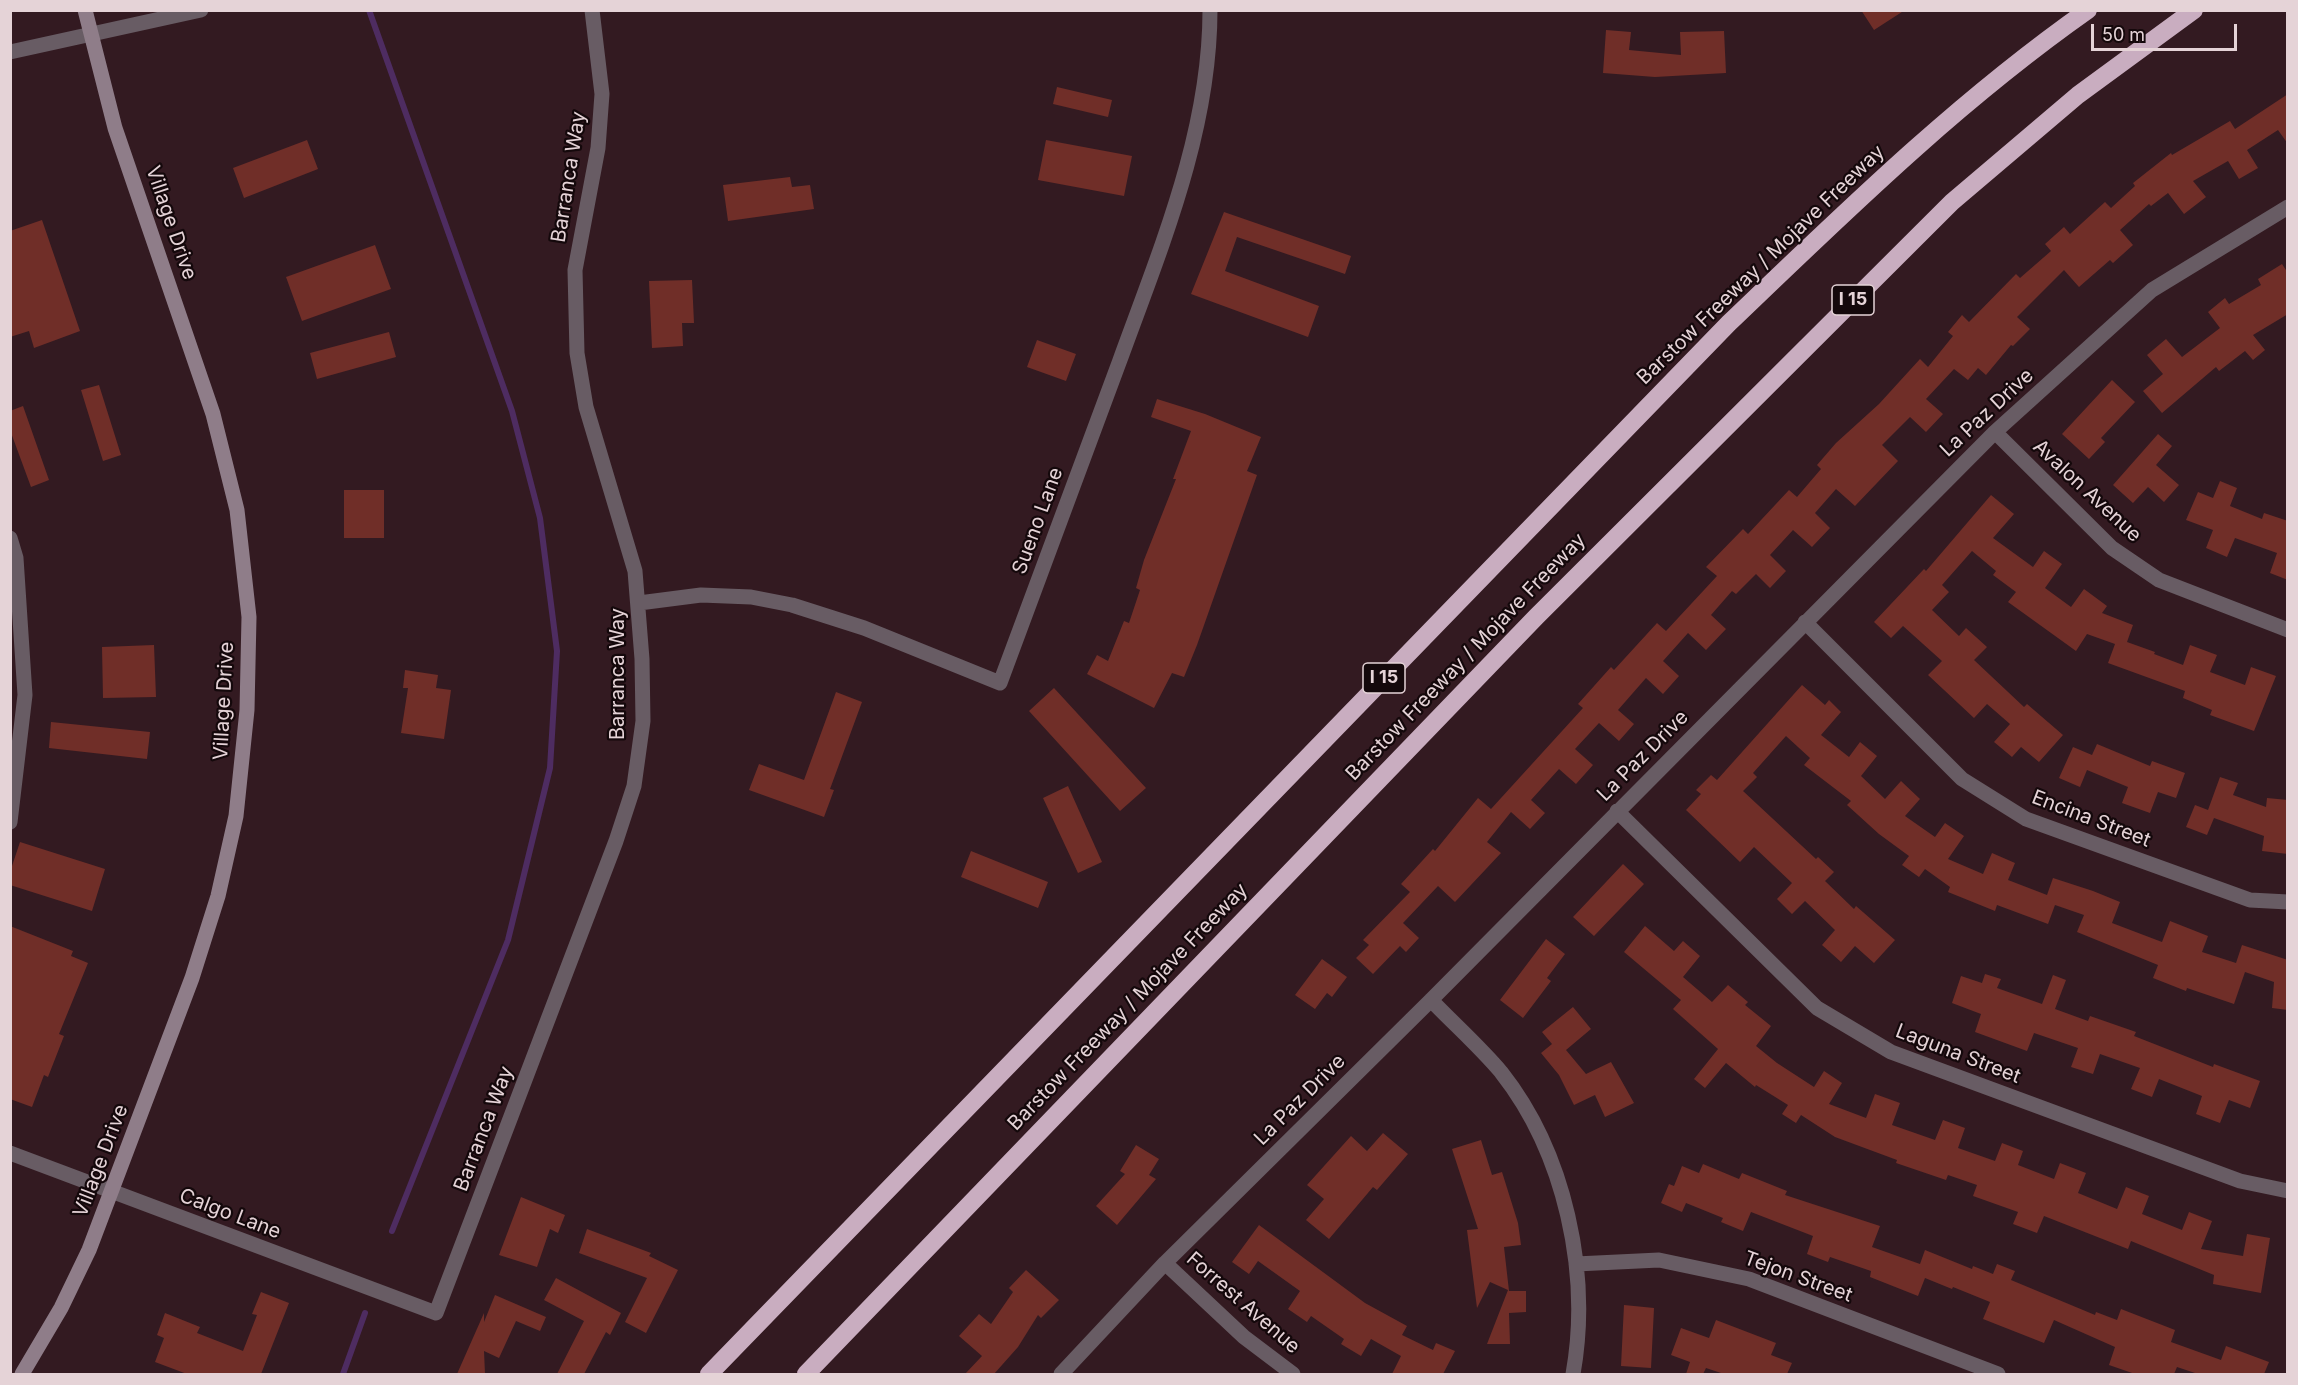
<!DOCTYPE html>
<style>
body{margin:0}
#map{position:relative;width:2298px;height:1385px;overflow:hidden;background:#331a21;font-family:Inter,sans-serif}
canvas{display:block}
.frame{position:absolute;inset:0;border:12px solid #e5d3d7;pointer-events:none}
.scale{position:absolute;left:2091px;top:24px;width:146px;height:27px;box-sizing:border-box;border:3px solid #e5d3d7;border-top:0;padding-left:8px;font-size:18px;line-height:21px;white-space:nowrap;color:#e5d3d7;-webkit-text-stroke:4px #14080b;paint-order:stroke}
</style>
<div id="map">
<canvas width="2298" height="1385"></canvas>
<div class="frame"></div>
<div class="scale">50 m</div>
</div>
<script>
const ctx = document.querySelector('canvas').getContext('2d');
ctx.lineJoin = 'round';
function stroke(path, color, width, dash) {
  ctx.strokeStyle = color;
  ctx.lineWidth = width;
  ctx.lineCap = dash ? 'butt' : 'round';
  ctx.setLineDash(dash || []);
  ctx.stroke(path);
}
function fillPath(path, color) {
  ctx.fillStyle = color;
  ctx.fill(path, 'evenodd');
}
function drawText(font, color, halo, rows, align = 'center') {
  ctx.font = font + ' Inter,sans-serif';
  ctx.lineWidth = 4.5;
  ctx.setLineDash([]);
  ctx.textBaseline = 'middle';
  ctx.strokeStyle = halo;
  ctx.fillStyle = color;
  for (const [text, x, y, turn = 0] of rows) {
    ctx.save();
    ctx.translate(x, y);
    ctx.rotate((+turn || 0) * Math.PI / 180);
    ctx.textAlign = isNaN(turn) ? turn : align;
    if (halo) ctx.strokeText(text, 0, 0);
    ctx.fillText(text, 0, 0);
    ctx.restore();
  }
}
stroke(new Path2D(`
 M369 10 512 411 540 518 557 651 550 768 508 940 392 1231
 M343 1374 365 1313`), '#4e2c61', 6);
fillPath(new Path2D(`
 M1861 10H1905L1874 30Z
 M1606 30 1631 32 1629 50 1681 55 1680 32 1724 31 1726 73 1655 77 1603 73Z
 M1057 87 1112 100 1108 117 1053 104Z
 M2288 94V144L2278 130 2247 150 2258 168 2239 179 2228 161 2193 181 2206 197 2184 214 2168 193 2151 206 2149 204 2120 230 2133 245 2113 263 2110 260 2079 287 2064 270 2017 317 2030 329 2013 346 2011 345 1986 375 1978 368 1968 380 1954 369 1926 399 1943 414 1926 432 1910 417 1882 445 1898 461 1855 506 1836 489 1815 513 1830 528 1812 547 1793 530 1770 555 1786 571 1770 588 1756 574 1736 594 1732 591 1711 615 1726 629 1706 650 1688 633 1663 661 1679 676 1663 694 1646 678 1618 710 1634 724 1619 741 1599 723 1575 749 1593 765 1576 784 1559 769 1531 800 1545 813 1530 829 1511 812 1487 842 1501 853 1455 902 1438 886 1403 923 1419 938 1406 952 1400 946 1373 974 1356 958 1369 945 1363 940 1410 892 1401 884 1433 849 1435 851 1478 798 1491 809 1583 708 1578 704 1611 667 1614 670 1657 623 1666 631 1717 576 1706 567 1743 529 1748 534 1789 490 1797 497 1821 469 1817 465 1836 443 1879 404 1920 359 1928 367 1953 336 1948 332 1962 315 1969 322 2016 274 2020 278 2051 251 2045 244 2064 227 2070 234 2105 202 2111 208 2135 186 2133 183 2171 153 2172 155 2230 121 2235 129Z
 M307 140 318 169 244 198 233 168Z
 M1046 140 1132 156 1124 196 1038 180Z
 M790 177 792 187 810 185 814 209 728 221 723 185Z
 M1224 212 1351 256 1345 274 1237 237 1225 271 1319 306 1308 337 1191 294Z
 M42 220 80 331 34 348 29 331 10 337V231Z
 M375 245 391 289 302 321 286 277Z
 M2282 264 2288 273V314L2253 335 2265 350 2253 360 2245 351 2219 371 2216 367 2162 413 2143 391 2163 374 2147 355 2166 339 2182 357 2220 328 2208 312 2225 298 2229 304 2261 285 2258 279Z
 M692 280 694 323H682L683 346 652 348 649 281Z
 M389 332 396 357 317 379 310 353Z
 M1037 340 1076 354 1066 381 1027 367Z
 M2112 380 2135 402 2101 438 2105 442 2089 459 2062 434Z
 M99 385 121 455 103 461 81 390Z
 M1157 399 1205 414 1261 437 1247 471 1257 475 1197 645 1184 677 1172 673 1154 708 1087 674 1097 655 1108 661 1124 621 1129 623 1140 590 1136 588 1144 560 1176 479H1173L1191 431 1151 417Z
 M23 406 49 480 31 487 10 430V411Z
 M2158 434 2172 446 2156 465 2179 485 2164 502 2148 487 2133 503 2113 485Z
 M2220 481 2237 488 2230 506 2262 519 2264 513 2288 521V580L2270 573 2277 553 2235 538 2227 557 2206 548 2213 530 2186 520 2198 492 2213 498Z
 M344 490H384V538H344Z
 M1991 495 2014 514 1993 538 2033 567 2044 551 2062 564 2045 588 2071 607 2084 589 2107 606 2102 613 2133 625 2127 642 2155 652 2154 654 2183 665 2190 645 2217 655 2210 672 2245 685 2251 667 2276 676 2254 731 2210 715 2212 710 2183 698 2185 691 2108 663 2115 644 2087 634 2076 651 2008 602 2016 592 1993 575 1996 571 1972 551 1942 585 1949 592 1932 610 1959 636 1966 628 1987 647 1974 660 2024 707 2027 704 2063 735 2039 762 2021 747 2012 757 1994 742 2010 724 1987 704 1974 718 1928 675 1942 661 1903 626 1891 638 1874 622 1924 569 1926 571Z
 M154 645 156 697 103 698 102 647Z
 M405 670 438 675 436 688 451 690 444 739 401 733 408 688H403Z
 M1802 685 1825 705 1829 700 1841 712 1821 735 1849 757 1860 742 1877 756 1861 776 1885 799 1901 781 1920 799 1905 816 1935 837 1945 823 1964 836 1948 859 1983 874 1992 853 2015 863 2008 880 2047 895 2053 878 2093 891 2120 902 2112 923 2162 942 2170 921 2208 936 2202 952 2236 963 2242 945 2288 960V1010L2272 1008 2274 982 2245 972 2234 1004 2187 988 2186 991 2153 978 2158 965 2077 932 2084 915 2055 905 2048 924 1997 905 1995 911 1948 892 1950 887 1925 869 1919 877 1902 865 1909 856 1879 834 1847 805 1851 801 1804 765 1810 758 1786 736 1753 773 1757 777 1743 791 1816 859 1818 857 1834 872 1825 881 1854 909 1856 906 1895 940 1874 963 1855 946 1841 962 1822 945 1835 930 1805 901 1792 914 1777 899 1792 883 1754 847 1740 862 1686 810 1701 794 1696 790 1711 775 1717 780Z
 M1054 688 1146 788 1120 811 1029 711Z
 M836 692 862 702 830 789 834 790 824 817 749 790 759 764 804 780Z
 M51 722 150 732 147 759 49 748Z
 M2097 744 2150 766 2152 761 2185 773 2176 798 2158 792 2150 813 2122 803 2128 787 2087 770 2080 787 2059 778 2073 747 2092 755Z
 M2220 777 2238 783 2233 795 2266 807 2267 798 2288 800V854L2262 851 2264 836 2214 818 2207 835 2186 827 2195 805 2208 810Z
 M1068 786 1102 862 1078 873 1043 798Z
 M20 842 105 869 92 911 10 885V872Z
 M971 851 1048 882 1038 908 961 877Z
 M1623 864 1644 884 1594 936 1573 917Z
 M10 926 73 951 71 956 88 963 59 1034 64 1036 48 1077 44 1075 32 1107 10 1099Z
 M1645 926 1674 951 1683 941 1700 956 1683 977 1712 1002 1728 985 1748 1002 1745 1005 1771 1026 1756 1046 1777 1063 1814 1087 1824 1071 1842 1083 1829 1104 1866 1118 1875 1094 1900 1103 1892 1125 1935 1140 1943 1120 1965 1128 1958 1148 1995 1161 2002 1143 2023 1151 2018 1165 2054 1179 2060 1163 2086 1173 2078 1193 2117 1209 2126 1187 2149 1196 2142 1214 2182 1230 2189 1212 2212 1221 2201 1249 2243 1256 2247 1234 2270 1238 2261 1293 2213 1284 2214 1275 2131 1241 2128 1249 2044 1216 2037 1233 2013 1224 2018 1212 1973 1196 1977 1185 1948 1175 1946 1180 1896 1163 1897 1160 1835 1137 1801 1115 1796 1123 1782 1114 1788 1105 1756 1085 1755 1087 1726 1063 1705 1088 1694 1079 1718 1049 1673 1009 1681 1000 1624 952Z
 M1546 939 1565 954 1547 978 1551 981 1523 1018 1500 1000Z
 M1322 959 1347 977 1332 997 1327 993 1315 1009 1295 995Z
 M1985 974 2001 979 1997 988 2042 1004 2053 975 2066 980 2055 1009 2088 1021 2090 1016 2136 1032 2134 1036 2213 1067 2214 1064 2260 1081 2250 1108 2229 1100 2220 1123 2196 1114 2202 1096 2159 1079 2152 1097 2131 1089 2140 1068 2100 1054 2093 1074 2071 1067 2078 1048 2034 1033 2027 1051 1975 1032 1981 1014 1952 1003 1961 976 1982 983Z
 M1573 1007 1591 1029 1566 1050 1586 1074 1611 1062 1634 1103 1605 1117 1595 1095 1574 1105 1559 1075 1541 1053 1552 1044 1542 1032Z
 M1383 1133 1408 1154 1377 1190 1373 1187 1329 1239 1306 1220 1324 1199 1307 1185 1351 1136 1367 1151Z
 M1481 1140 1492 1175 1502 1172 1518 1223 1521 1245 1504 1247 1509 1291H1526V1312L1509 1313 1510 1344H1487L1508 1290 1490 1282 1477 1308 1467 1230 1478 1229 1452 1149Z
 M1136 1145 1159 1159 1149 1175 1156 1179 1117 1225 1096 1206 1125 1174 1120 1171Z
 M1703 1164 1739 1179 1742 1173 1787 1191 1785 1195 1880 1226 1872 1247 1920 1264 1925 1250 1972 1269 1973 1266 1993 1274 1997 1264 2015 1271 2011 1280 2095 1315 2096 1312 2117 1320 2121 1309 2175 1330 2171 1342 2221 1360 2226 1346 2269 1362 2264 1374H2198L2177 1367 2174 1374H2135L2109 1365 2115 1347 2054 1320 2044 1343 1983 1319 1990 1302 1953 1287 1952 1289 1925 1278 1918 1296 1870 1277 1871 1271 1830 1257 1828 1262 1807 1254 1813 1236 1751 1212 1743 1231 1721 1222 1723 1218 1686 1203 1682 1212 1661 1203 1669 1184 1674 1186 1682 1166 1699 1173Z
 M521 1197 565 1215 558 1233 550 1229 537 1267 499 1255Z
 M1259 1225 1365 1303 1407 1326 1402 1335 1433 1350 1436 1343 1455 1351 1443 1374H1392L1401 1356 1371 1339 1361 1356 1341 1344 1344 1339 1311 1316 1307 1322 1288 1309 1300 1291 1258 1261 1249 1274 1232 1262Z
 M587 1229 651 1253 649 1256 678 1270 646 1333 625 1322 647 1278 579 1253Z
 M1026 1270 1059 1300 1041 1318 1038 1315 1018 1347 994 1374H965L982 1356 959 1336 979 1314 991 1324 1013 1292 1009 1288Z
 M556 1278 621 1313 610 1335 606 1332 584 1374H557L584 1321 544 1300Z
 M261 1292 289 1303 261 1374H187L155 1362 164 1338 157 1335 165 1313 200 1327 197 1333 243 1351 257 1315 252 1314Z
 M495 1295 546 1317 540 1331 516 1321 499 1358 484 1351 485 1374H457L484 1313V1322Z
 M1624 1305 1654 1308 1651 1368 1621 1366Z
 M1716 1320 1776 1343 1771 1355 1792 1363 1787 1374H1724L1706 1368 1703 1374H1686L1690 1362 1671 1355 1681 1328 1709 1338Z`), '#702e28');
stroke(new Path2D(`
 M1995 432 2112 548 2159 580 2288 630
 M10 538 16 558 25 695 10 822
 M639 603 701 595 751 597 792 605 864 628 1000 683C1040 576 1080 468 1120 360 1161 247 1210 132 1210 10
 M1805 622 1962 779 2026 819 2250 900 2288 902
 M1617 811 1817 1008 1891 1052 2240 1181 2288 1191
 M1431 1000C1454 1024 1480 1047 1501 1072 1565 1153 1591 1273 1573 1374
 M10 1153 436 1313 616 841 634 786 643 721 642 659 635 571 586 407 577 353 575 270 598 148 602 94 592 10
 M1165 1263 1244 1337 1293 1374
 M1576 1264 1659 1260 1749 1279 1998 1374
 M1061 1374 1165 1263 1431 1000 1995 432 2152 290 2288 207`), '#685c64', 15);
stroke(new Path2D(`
 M10 52 201 10`), '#685c64', 15);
stroke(new Path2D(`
 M22 1374 61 1308 89 1250 192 978 218 896 236 816 247 710 249 617 237 510 213 414 115 128 85 10`), '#8f7d89', 15);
stroke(new Path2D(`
 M709 1374 1729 323C1844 213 1957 102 2088 10
 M806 1374 1536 617 1952 202 2078 95 2194 10`), '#c9adc0', 18);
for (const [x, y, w] of [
 [1853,300,42],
 [1384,678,42]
]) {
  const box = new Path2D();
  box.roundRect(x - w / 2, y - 15, w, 30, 4.5);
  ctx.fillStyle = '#14080b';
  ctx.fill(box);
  stroke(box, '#e5d3d7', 1.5);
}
drawText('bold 18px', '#e5d3d7', null, [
 ["I 15",1853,300],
 ["I 15",1384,678]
]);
drawText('20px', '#e5d3d7', '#14080b', [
 ["Barranca Way",569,177,-81],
 ["Village Drive",171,223,71],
 ["Barstow Freeway / Mojave Freeway",1761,265,-44],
 ["La Paz Drive",1987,413,-43],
 ["Avalon Avenue",2087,491,43],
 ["Sueno Lane",1038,521,-70],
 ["Barstow Freeway / Mojave Freeway",1466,657,-46],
 ["Barranca Way",618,674,-90],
 ["Village Drive",224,701,-87],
 ["La Paz Drive",1643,756,-45],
 ["Encina Street",2091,819,21],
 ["Barstow Freeway / Mojave Freeway",1128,1007,-46],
 ["Laguna Street",1958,1054,21],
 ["La Paz Drive",1300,1100,-45],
 ["Barranca Way",484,1129,-69],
 ["Village Drive",101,1161,-69],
 ["Calgo Lane",230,1214,21],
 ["Tejon Street",1798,1277,20],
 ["Forrest Avenue",1243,1303,41]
]);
</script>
